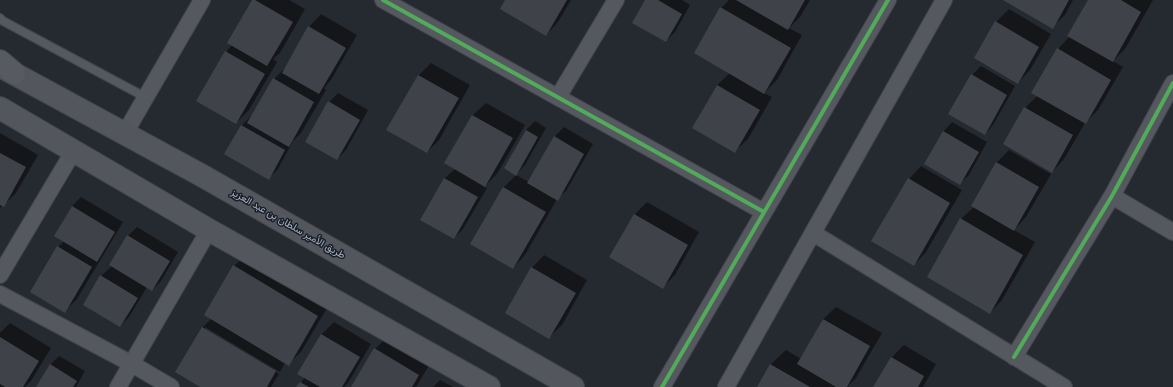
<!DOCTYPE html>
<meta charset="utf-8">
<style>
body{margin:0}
canvas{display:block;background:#252930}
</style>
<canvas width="1173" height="387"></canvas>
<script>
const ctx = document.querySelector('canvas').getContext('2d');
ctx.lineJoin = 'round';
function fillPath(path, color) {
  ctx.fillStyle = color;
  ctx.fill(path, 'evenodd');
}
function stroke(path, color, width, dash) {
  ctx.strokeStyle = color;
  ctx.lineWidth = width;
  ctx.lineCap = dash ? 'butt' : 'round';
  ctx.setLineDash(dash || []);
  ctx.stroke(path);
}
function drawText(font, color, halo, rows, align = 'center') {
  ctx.font = font + ' Helvetica,Vazirmatn,sans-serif';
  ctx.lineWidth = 3;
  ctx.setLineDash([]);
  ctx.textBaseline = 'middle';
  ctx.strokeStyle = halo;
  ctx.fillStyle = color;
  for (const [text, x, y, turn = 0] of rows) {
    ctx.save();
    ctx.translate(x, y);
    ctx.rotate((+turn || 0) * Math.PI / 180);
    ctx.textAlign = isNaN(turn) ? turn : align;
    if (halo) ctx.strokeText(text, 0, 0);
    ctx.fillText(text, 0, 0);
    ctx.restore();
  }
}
fillPath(new Path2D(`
 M253 0H289L305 9 280 53 273 59 277 62 249 110 236 123 226 52 232 45Z
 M506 0H571L558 22 546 35Z
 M646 0H682L690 5 675 32 666 41Z
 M729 0H810L800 17 789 28 802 35 777 80 764 93 772 97 748 139 735 151 693 127 717 85 730 73 721 8Z
 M1005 0H1073L1065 15 1052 27Z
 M1089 0H1153L1125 49 1113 61 1123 67 1098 110 1085 123 1064 159 1052 172 1025 108 1038 95 1058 49 1070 36Z
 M1009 9 1051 34 1030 70 1018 83 996 22Z
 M321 14 357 35 331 80 324 88 326 90 301 133 293 141 278 169 269 178 226 153 242 125 251 116 252 117 274 79 286 67 309 27Z
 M431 63 470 85 439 140 427 152 388 130 419 75Z
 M981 66 1015 86 993 125 985 134 972 75Z
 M338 93 368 110 346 150 337 159 306 141 329 102Z
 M486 103 525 125 497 174 484 187 487 188 463 229 454 238 422 219 445 178 455 169 446 163 473 115Z
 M535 121 546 128 525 165 516 174 526 130Z
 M952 122 987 142 969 175 960 183 944 131Z
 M564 127 593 144 566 191 557 199 525 255 513 268 471 244 504 187 516 175 529 182 555 136Z
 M0 133 38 155 16 193 3 206 2 205 0 209Z
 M1009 150 1051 174 1026 217 1014 230 1035 242 1002 300 990 313 961 219 974 207 997 162Z
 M921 166 962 190 926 252 914 265 909 179Z
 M81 197 123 222 77 299 65 311 58 247 64 241 55 235 72 206Z
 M647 202 699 232 675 275 663 287 635 214Z
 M137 227 178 252 161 281 152 290 147 287 129 317 120 326 101 276 112 266 128 236Z
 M247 254 330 303 301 352 288 364 285 363 280 372 205 327V330L279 374 271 387H202L177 372 203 327 212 318 234 266Z
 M544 255 587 280 562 325 549 337 532 268Z
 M836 307 882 333 856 378 848 386 850 387H758L771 364 786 350 801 359 823 319Z
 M334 322 371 344 348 383 344 387H298L305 377 298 373 322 334Z
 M10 323 51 348 31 381 25 387H0V333Z
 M388 336 431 362 416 387H352L375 349Z
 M904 345 936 364 923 387H875L891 358Z
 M59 356 85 371 76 387H37L50 365Z
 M440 380 453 387H433Z`), '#0007');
fillPath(new Path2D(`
 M252 0H255L293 22 267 66 227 43Z
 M505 0H567L546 36 500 9Z
 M645 0H658L682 14 666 42 632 23Z
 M736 0H805L788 30Z
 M1003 0H1069L1053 29Z
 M1088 0H1121L1141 12 1113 62 1067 36Z
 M720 7 791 48 764 94 694 53Z
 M995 21 1039 47 1018 84 974 58Z
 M308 26 346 48 319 94 282 73Z
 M1057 48 1111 80 1086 124 1031 93Z
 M225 51 265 74 236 124 196 101Z
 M971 74 1007 95 985 135 948 114Z
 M418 75 459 98 427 153 386 130Z
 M273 78 314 102 289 147 247 123Z
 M717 85 760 110 735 153 692 128Z
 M328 101 360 120 337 160 305 142Z
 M1024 107 1073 135 1052 173 1003 144Z
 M472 115 513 138 485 187 444 163Z
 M241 125 285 150 269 180 224 154Z
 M526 130 538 137 516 176 504 168Z
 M943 131 979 152 960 185 924 164Z
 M554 136 584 154 558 201 527 183Z
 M0 153 26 167 4 207 0 205Z
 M996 162 1039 187 1014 231 971 206Z
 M444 178 478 197 454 239 420 220Z
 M908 178 950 203 914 266 871 241Z
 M503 187 546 212 513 269 470 244Z
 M72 206 115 232 97 262 54 236Z
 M634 214 688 245 663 289 609 257Z
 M960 218 1023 255 990 314 927 277Z
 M127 235 170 261 152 291 109 265Z
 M57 246 92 267 65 313 30 292Z
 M233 265 318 316 289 366 204 315Z
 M531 267 576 293 549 339 505 313Z
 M100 275 138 298 120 327 83 305Z
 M823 319 870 346 847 387H836L797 364Z
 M202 327 276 371 267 387H200L175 372Z
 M321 334 360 357 342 387H320L297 374Z
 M0 337 39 361 23 387H5L0 384Z
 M374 348 419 375 412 387H351Z
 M891 357 924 376 918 387H873Z
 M50 364 77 381 73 387H36Z
 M770 364 810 387H757Z
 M300 382 309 387H296Z`), '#3f4349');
const service = new Path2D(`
 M0 18 3 21 145 97`);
const minor = new Path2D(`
 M383 0 764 212
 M558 97 616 0
 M125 133 202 0
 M1112 196 1173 232
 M813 233 1064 387
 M0 275 73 152
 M0 294 132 364 171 387
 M1014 357 1112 196 1173 83
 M118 387 209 230
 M662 387 888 0
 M726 387 944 0`);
const secondary = new Path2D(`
 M0 66 201 175 573 387
 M0 108 209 230 489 387`);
const primary = new Path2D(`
 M0 61 14 73`);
stroke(service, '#41444a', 10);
stroke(minor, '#41444a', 18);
stroke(secondary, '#41444a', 24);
stroke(primary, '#42464d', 24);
stroke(service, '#55585f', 8);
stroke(minor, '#55585f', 16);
stroke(secondary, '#53575d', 22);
stroke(primary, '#575a61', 22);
stroke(new Path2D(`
 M383 0 764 212
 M1014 357 1112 196 1173 83
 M662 387 888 0`), '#51ab58', 4);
drawText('10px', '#aeb5c3', '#191f2a', [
 ["طريق الأمير سلطان بن عبد العزيز",288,224,30]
]);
</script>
